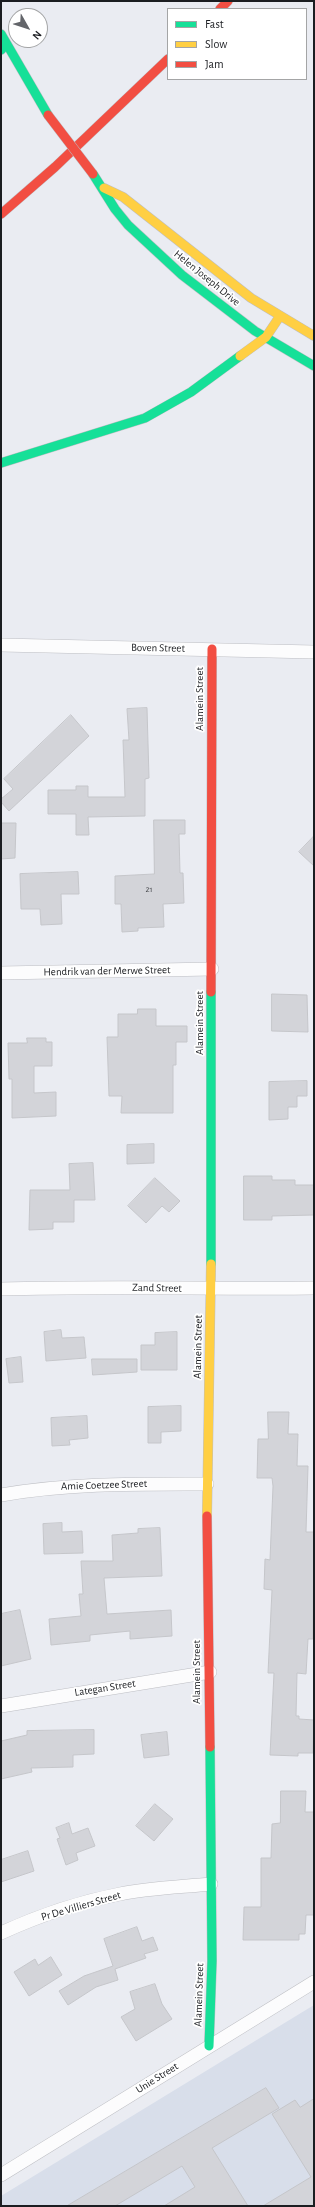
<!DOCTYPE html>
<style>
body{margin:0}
#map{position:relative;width:315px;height:2207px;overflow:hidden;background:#eaecf2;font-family:"Alegreya Sans",sans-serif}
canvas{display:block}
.frame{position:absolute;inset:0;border:2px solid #1b1d21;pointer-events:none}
.legend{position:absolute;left:167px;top:8px;width:140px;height:72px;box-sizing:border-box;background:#fff;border:1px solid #a4a5a6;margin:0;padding:5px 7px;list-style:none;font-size:12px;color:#1b1d21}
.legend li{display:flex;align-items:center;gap:8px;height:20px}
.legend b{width:20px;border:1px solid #a4a5a6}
.north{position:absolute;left:8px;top:8px;width:40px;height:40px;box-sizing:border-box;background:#fff;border:1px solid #a4a5a6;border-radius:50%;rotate:129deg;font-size:11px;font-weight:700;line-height:16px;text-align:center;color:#1b1d21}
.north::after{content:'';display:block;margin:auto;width:14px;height:18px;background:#63656a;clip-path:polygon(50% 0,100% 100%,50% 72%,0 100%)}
</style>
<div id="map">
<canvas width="315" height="2207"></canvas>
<div class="frame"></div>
<ul class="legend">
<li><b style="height:5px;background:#16e098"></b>Fast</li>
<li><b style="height:5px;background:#ffcf43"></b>Slow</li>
<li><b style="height:5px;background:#f24e42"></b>Jam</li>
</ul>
<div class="north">N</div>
</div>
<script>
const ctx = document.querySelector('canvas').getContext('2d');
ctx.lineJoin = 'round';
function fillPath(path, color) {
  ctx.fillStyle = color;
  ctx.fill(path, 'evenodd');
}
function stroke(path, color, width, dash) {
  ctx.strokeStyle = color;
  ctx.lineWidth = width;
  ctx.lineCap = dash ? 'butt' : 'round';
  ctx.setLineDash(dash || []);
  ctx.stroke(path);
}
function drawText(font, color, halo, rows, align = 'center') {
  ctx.font = font + ' "Alegreya Sans",sans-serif';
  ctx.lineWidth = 3.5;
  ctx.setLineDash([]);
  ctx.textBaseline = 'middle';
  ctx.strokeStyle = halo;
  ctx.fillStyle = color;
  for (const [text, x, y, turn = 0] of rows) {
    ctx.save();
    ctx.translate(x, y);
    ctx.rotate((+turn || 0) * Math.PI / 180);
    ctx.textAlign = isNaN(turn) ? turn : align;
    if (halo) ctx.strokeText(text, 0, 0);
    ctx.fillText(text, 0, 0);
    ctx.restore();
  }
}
fillPath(new Path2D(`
 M314 2005V2206H1V2196Z`), '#d8deea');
const building = new Path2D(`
 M147 708 149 778 145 779V816L88 817 89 835H76V814H48V790H76V786H88V797H125L123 740H129L127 709Z
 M71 715 89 736 9 811 1 802V799L13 789 4 779Z
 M154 820H185V834H179L180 873H183L184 903 163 904 164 927 138 928V931L122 932 121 904H115V876L154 874Z
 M1 823H16L15 858 1 859Z
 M314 836V866L299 852Z
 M78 872 79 894H61L62 924 41 925 40 909H21L20 874Z
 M272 994 307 995 308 1032 272 1031Z
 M138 1009H156V1026H187V1042H176V1065H173V1113H121L122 1096H109L107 1037H118V1014H137Z
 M27 1038H46V1042H52V1066H34V1093L56 1092V1116L12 1118V1079H9L8 1043H27Z
 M307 1081V1096H297V1107H288V1119L269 1120V1082Z
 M154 1144V1163L127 1164V1145Z
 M93 1163 95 1200H74V1222H53V1229L29 1230 30 1190H70L69 1164Z
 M244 1176H272V1180H295V1185H314V1215L272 1216V1220H244Z
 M155 1178 180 1201 169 1212 162 1206 146 1223 128 1206Z
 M61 1330 62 1338 84 1337 86 1358 46 1361 44 1332Z
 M177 1332V1370H141V1345H155V1333Z
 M21 1357 23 1382 9 1383 6 1359Z
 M92 1359H137V1372L93 1375Z
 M181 1406V1431L161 1432V1443H148V1407Z
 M268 1412H289L288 1434H298L297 1466H308L306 1532H314L313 1639H308L306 1674 297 1673 296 1716H299V1719L314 1720 313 1753H298V1756L270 1755 274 1673H268L272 1590 264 1589 265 1559 270 1560 273 1486 272 1478H257L258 1439H268Z
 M87 1416 88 1438 69 1440 70 1445 52 1446 51 1418Z
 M62 1523V1532L82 1531 83 1553 44 1554 43 1524Z
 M160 1528 162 1576 104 1578 107 1614 171 1610 172 1636 130 1639V1631L90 1635V1641L51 1645 49 1619 81 1616 79 1594H83L81 1561H113L112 1535 138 1533V1529Z
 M20 1610 31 1659 1 1666V1614Z
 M94 1730V1754L73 1755V1767L31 1768 32 1772 1 1779V1741L27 1735V1731Z
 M167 1732 169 1755 144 1758 141 1735Z
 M281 1791H306L305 1812H314V1915H306L305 1934H299V1940H243L244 1907H261V1858H271L272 1824 280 1823Z
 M155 1804 173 1819 154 1841 136 1826Z
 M69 1823 72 1834 88 1828 95 1846 76 1853 78 1860 66 1865 57 1839 60 1838 56 1828Z
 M28 1851 34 1871 1 1882V1860Z
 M137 1927 142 1941 153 1937 158 1950 144 1954 146 1958 115 1969 118 1980 96 1987 68 2005 59 1991 84 1976 113 1966 104 1939Z
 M51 1957 62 1975 29 1996 14 1972 35 1959 38 1965Z
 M155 1984 162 2004 172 2019 136 2041 121 2017 135 2009 130 1992Z
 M266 2088 279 2108 212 2148 248 2206H164L195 2187 182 2166 115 2206H67Z
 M314 2099V2206H263L311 2177 272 2114 295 2100 300 2107Z`);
fillPath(building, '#d3d4d9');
stroke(building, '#c5c6ca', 1);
const street = new Path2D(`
 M1 645 314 652
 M1 973 212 969
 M1 1289C105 1286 210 1289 314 1288
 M1 1495C70 1483 138 1484 207 1484
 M1 1706 210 1672
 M1 1933C38 1916 79 1902 120 1894 149 1888 181 1887 211 1884
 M1 2175 314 1982`);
const fast = new Path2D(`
 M1 34 48 115
 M1 50 6 44
 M93 174 115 209 128 225 182 275 255 331 314 366
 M1 463 145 418 191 392 240 356
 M211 1264V992
 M209 2046 212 1961 210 1747`);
const slow = new Path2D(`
 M104 188 123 197 251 298 314 336
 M240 356 266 337 280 316
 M207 1516 211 1264`);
const jam = new Path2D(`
 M220 9 228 1
 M1 214 55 167 168 59
 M211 992 212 649
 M207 1516 210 1747`);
stroke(street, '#bdbec3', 14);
stroke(fast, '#bdbec3', 10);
stroke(slow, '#bdbec3', 10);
stroke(jam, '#bdbec3', 10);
stroke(street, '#fcfcfd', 13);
stroke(fast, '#16e098', 9);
stroke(slow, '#ffcf43', 9);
stroke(jam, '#f24e42', 9);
const jamBridge = new Path2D(`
 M48 115 93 174`);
stroke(jamBridge, '#bdbec3', 10, []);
stroke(jamBridge, '#f24e42', 9);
drawText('9px', '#494b4f', null, [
 ["21",149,889]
]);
drawText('11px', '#1b1d21', '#fff', [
 ["Helen Joseph Drive",207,278,39],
 ["Boven Street",158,648,1],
 ["Alamein Street",200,699,-90],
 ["Hendrik van der Merwe Street",107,971,-1],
 ["Alamein Street",200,1023,-90],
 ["Zand Street",157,1288,1],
 ["Alamein Street",198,1347,-89],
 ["Amie Coetzee Street",104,1485,-2],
 ["Alamein Street",197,1672,-90],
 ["Lategan Street",105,1688,-9],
 ["Pr De Villiers Street",81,1906,-16],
 ["Alamein Street",199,1995,-88],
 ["Unie Street",157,2078,-32]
]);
</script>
